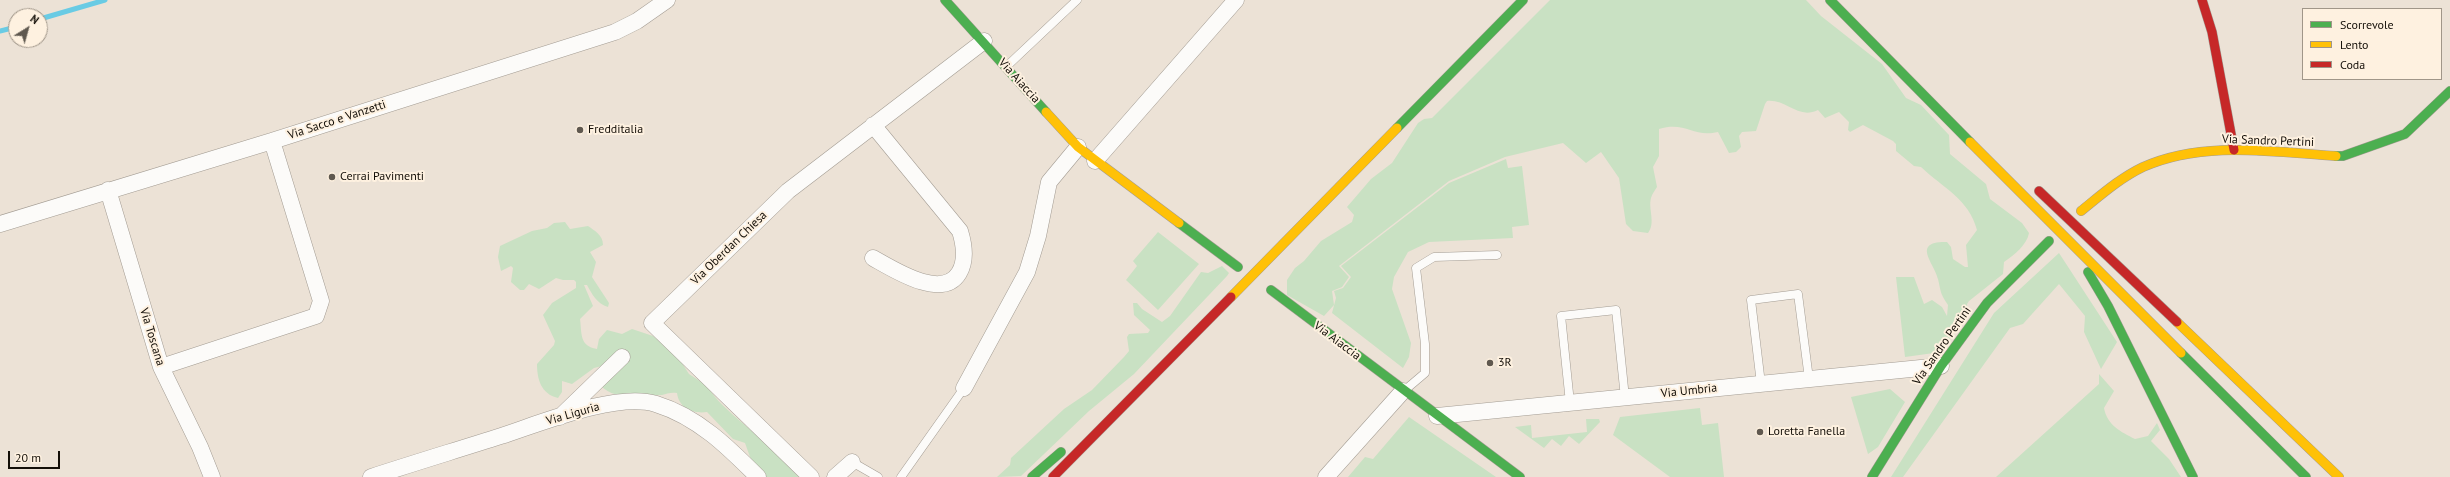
<!DOCTYPE html>
<style>
body{margin:0}
#map{position:relative;width:2450px;height:477px;overflow:hidden;background:#ece2d6;font-family:"PT Sans",sans-serif}
canvas{display:block}
.legend{position:absolute;left:2302px;top:8px;width:140px;height:72px;box-sizing:border-box;background:#fef1e0;border:1px solid #a09689;margin:0;padding:5px 7px;list-style:none;font-size:12px;color:#130e07}
.legend li{display:flex;align-items:center;gap:8px;height:20px}
.legend b{width:20px;border:1px solid #a09689}
.north{position:absolute;left:8px;top:8px;width:40px;height:40px;box-sizing:border-box;background:#fef1e0;border:1px solid #a09689;border-radius:50%;rotate:37deg;font-size:11px;font-weight:700;line-height:16px;text-align:center;color:#130e07}
.north::after{content:'';display:block;margin:auto;width:14px;height:18px;background:#5f584f;clip-path:polygon(50% 0,100% 100%,50% 72%,0 100%)}
.scale{position:absolute;left:8px;top:451px;width:52px;height:18px;box-sizing:border-box;border:2px solid #130e07;border-top:0;padding-left:5px;font-size:12px;line-height:14px;white-space:nowrap;color:#130e07;-webkit-text-stroke:3px #fef1e0;paint-order:stroke}
</style>
<div id="map">
<canvas width="2450" height="477"></canvas>
<ul class="legend">
<li><b style="height:5px;background:#4caf50"></b>Scorrevole</li>
<li><b style="height:5px;background:#ffc107"></b>Lento</li>
<li><b style="height:5px;background:#c62828"></b>Coda</li>
</ul>
<div class="north">N</div>
<div class="scale">20 m</div>
</div>
<script>
const ctx = document.querySelector('canvas').getContext('2d');
ctx.lineJoin = 'round';
function fillPath(path, color) {
  ctx.fillStyle = color;
  ctx.fill(path, 'evenodd');
}
function stroke(path, color, width, dash) {
  ctx.strokeStyle = color;
  ctx.lineWidth = width;
  ctx.lineCap = dash ? 'butt' : 'round';
  ctx.setLineDash(dash || []);
  ctx.stroke(path);
}
function drawText(font, color, halo, rows, align = 'center') {
  ctx.font = font + ' "PT Sans",sans-serif';
  ctx.lineWidth = 4;
  ctx.setLineDash([]);
  ctx.textBaseline = 'middle';
  ctx.strokeStyle = halo;
  ctx.fillStyle = color;
  for (const [text, x, y, turn = 0] of rows) {
    ctx.save();
    ctx.translate(x, y);
    ctx.rotate((+turn || 0) * Math.PI / 180);
    ctx.textAlign = isNaN(turn) ? turn : align;
    if (halo) ctx.strokeText(text, 0, 0);
    ctx.fillText(text, 0, 0);
    ctx.restore();
  }
}
fillPath(new Path2D(`
 M1550 0H1806L1821 16 1882 64 1906 98 1921 105 1949 135 1950 154 1986 184 1990 199 2022 223 2029 233C2027 245 2014 255 2004 262L2003 274 1969 301 1967 304 1968 315 1956 328 1951 325 1954 332 1941 352 1905 357 1896 277H1914L1924 304 1932 300 1942 307 1947 316 1948 305C1940 293 1941 292 1938 279 1935 264 1910 241 1947 242L1951 247 1953 259 1965 267H1968L1966 245 1977 230C1969 199 1943 188 1921 167L1914 166 1896 151V144L1893 141 1863 125 1850 132 1848 130 1849 122 1839 112 1825 118 1818 110C1798 120 1787 99 1767 101L1765 104 1756 131 1742 132 1739 136 1741 147 1736 152 1729 153 1718 132C1693 138 1686 121 1659 129V156L1653 167 1657 187C1655 190 1652 194 1651 198 1648 209 1656 223 1648 233L1633 231 1626 224 1619 178 1601 152 1586 163 1563 143 1505 157 1449 181 1339 266 1349 277 1342 287 1332 291 1334 305 1324 316 1287 295V280L1295 268 1304 261 1321 241 1352 222 1354 215 1347 207 1371 179 1392 163 1418 123 1424 119 1432 118Z
 M1506 159 1508 168 1522 166 1529 225 1512 227 1513 238 1429 242 1408 252 1394 277 1392 289 1411 343 1409 357 1403 368 1332 313 1336 298 1334 291 1343 288 1351 277 1341 266 1449 183Z
 M565 222 570 229 588 226C595 231 603 235 603 245L590 252 596 262 592 277 609 303 608 307C597 304 592 294 587 285H584L593 306 580 319C582 333 579 346 597 349L599 339 607 330 622 334 632 329 653 336 676 354 689 374 709 387C711 400 764 440 776 451 785 459 791 469 799 477H765L750 457 745 443 733 439 707 412C694 414 679 409 677 393 670 392 667 394 662 395 643 395 615 401 601 386L602 366 594 368 572 384 562 381V392L558 398C541 394 537 379 537 364L554 345 555 341 543 315 552 303 576 288V282L574 280H563L556 278 539 289 529 284 524 290H520L511 282 513 268 511 266 501 271 498 257 500 246 532 231 547 228 554 223Z
 M1158 232 1199 264 1158 310 1126 280 1137 266 1133 261Z
 M2059 253 2117 342 2101 369 2084 332 2085 316 2059 284 2023 324 2010 328 1903 477H1891L1994 313Z
 M1222 266 1229 273 1227 276 1134 374 1089 411 1021 476 997 477 1010 465 1011 458 1064 409 1092 390 1124 357 1129 351 1127 337 1129 334 1148 333 1150 330 1134 315 1133 303H1137L1142 309 1162 322 1170 316 1201 272 1208 273Z
 M2099 374 2114 391 2104 408C2107 425 2121 432 2135 439L2148 436 2157 423 2160 430 2151 441 2169 459 2181 477H1996L2099 384Z
 M1890 389 1905 402 1878 447 1868 454 1851 397Z
 M1700 408 1702 425 1718 423 1724 477H1670L1613 435 1620 417Z
 M1409 417 1496 477H1348L1365 457 1373 459Z
 M1586 419H1599L1600 422 1579 444 1569 436 1561 446 1552 439 1544 448 1515 427 1531 425 1532 438 1587 432Z`), '#c9e1c3');
stroke(new Path2D(`
 M40 19 105 0
 M0 31 16 27`), '#69cbe4', 5);
const lane = new Path2D(`
 M1007 66 1077 0
 M1761 384 1751 300 1798 294 1809 379
 M1405 390 1425 373V344L1416 268 1434 257 1497 255
 M1570 403 1561 316 1616 310 1625 398
 M852 462 878 477
 M901 477 964 388`);
const street = new Path2D(`
 M873 125 960 231C964 244 967 260 959 273 942 301 893 269 873 258
 M1095 161 1236 0
 M108 190 161 367 200 447 212 477
 M0 224 272 141 615 32 637 21 667 0
 M161 367 316 316 321 301 272 141
 M964 388 1027 272 1038 236 1049 182 1078 147
 M1437 416 1941 366
 M560 417 622 357
 M371 477C414 463 457 450 501 436 541 423 616 392 656 404 698 417 728 447 758 477
 M811 477 652 323 788 191 984 41
 M835 477 852 462
 M1326 477 1403 391`);
const fast = new Path2D(`
 M945 0 1046 112
 M1830 0 1970 142
 M1397 128 1523 0
 M2336 156H2343L2405 134 2450 91
 M1179 223 1238 267
 M2088 272 2108 306 2193 477
 M1271 290 1520 477
 M2181 353 2306 477
 M1032 477 1061 452
 M1872 477 1941 366 1987 303 2049 241`);
const slow = new Path2D(`
 M1046 112 1078 147 1179 223
 M1970 142 2181 353
 M2081 211C2101 195 2120 178 2143 167 2203 140 2273 152 2336 156
 M1231 297 1397 128
 M2177 322 2339 477`);
const jam = new Path2D(`
 M2202 0 2212 32 2234 150
 M2039 191 2177 322
 M1053 477 1231 297`);
stroke(lane, '#a39c93', 9);
stroke(street, '#a39c93', 17);
stroke(fast, '#a39c93', 10);
stroke(slow, '#a39c93', 10);
stroke(jam, '#a39c93', 10);
stroke(lane, '#fcfbf9', 8);
stroke(street, '#fcfbf9', 16);
stroke(fast, '#4caf50', 9);
stroke(slow, '#ffc107', 9);
stroke(jam, '#c62828', 9);
for (const [x, y, r, color] of [
 [580,130,4,"#5f584f"],
 [332,177,4,"#5f584f"],
 [1490,363,4,"#5f584f"],
 [1760,432,4,"#5f584f"]
]) {
  const dot = new Path2D();
  dot.arc(x, y, r, 0, 2 * Math.PI);
  ctx.fillStyle = color;
  ctx.fill(dot);
  stroke(dot, '#fef1e0', 1.5);
}
drawText('12px', '#130e07', '#fef1e0', [
 ["Via Aiaccia",1019,81,48],
 ["Via Sacco e Vanzetti",337,120,-18],
 ["Via Sandro Pertini",2268,141,2],
 ["Via Oberdan Chiesa",729,248,-44],
 ["Via Toscana",152,337,73],
 ["Via Aiaccia",1337,341,37],
 ["Via Sandro Pertini",1942,346,-55],
 ["Via Umbria",1689,391,-6],
 ["Via Liguria",573,414,-16]
]);
drawText('12px', '#130e07', '#fef1e0', [
 ["Fredditalia",588,130],
 ["Cerrai Pavimenti",340,177],
 ["3R",1498,363],
 ["Loretta Fanella",1768,432]
], 'left');
</script>
